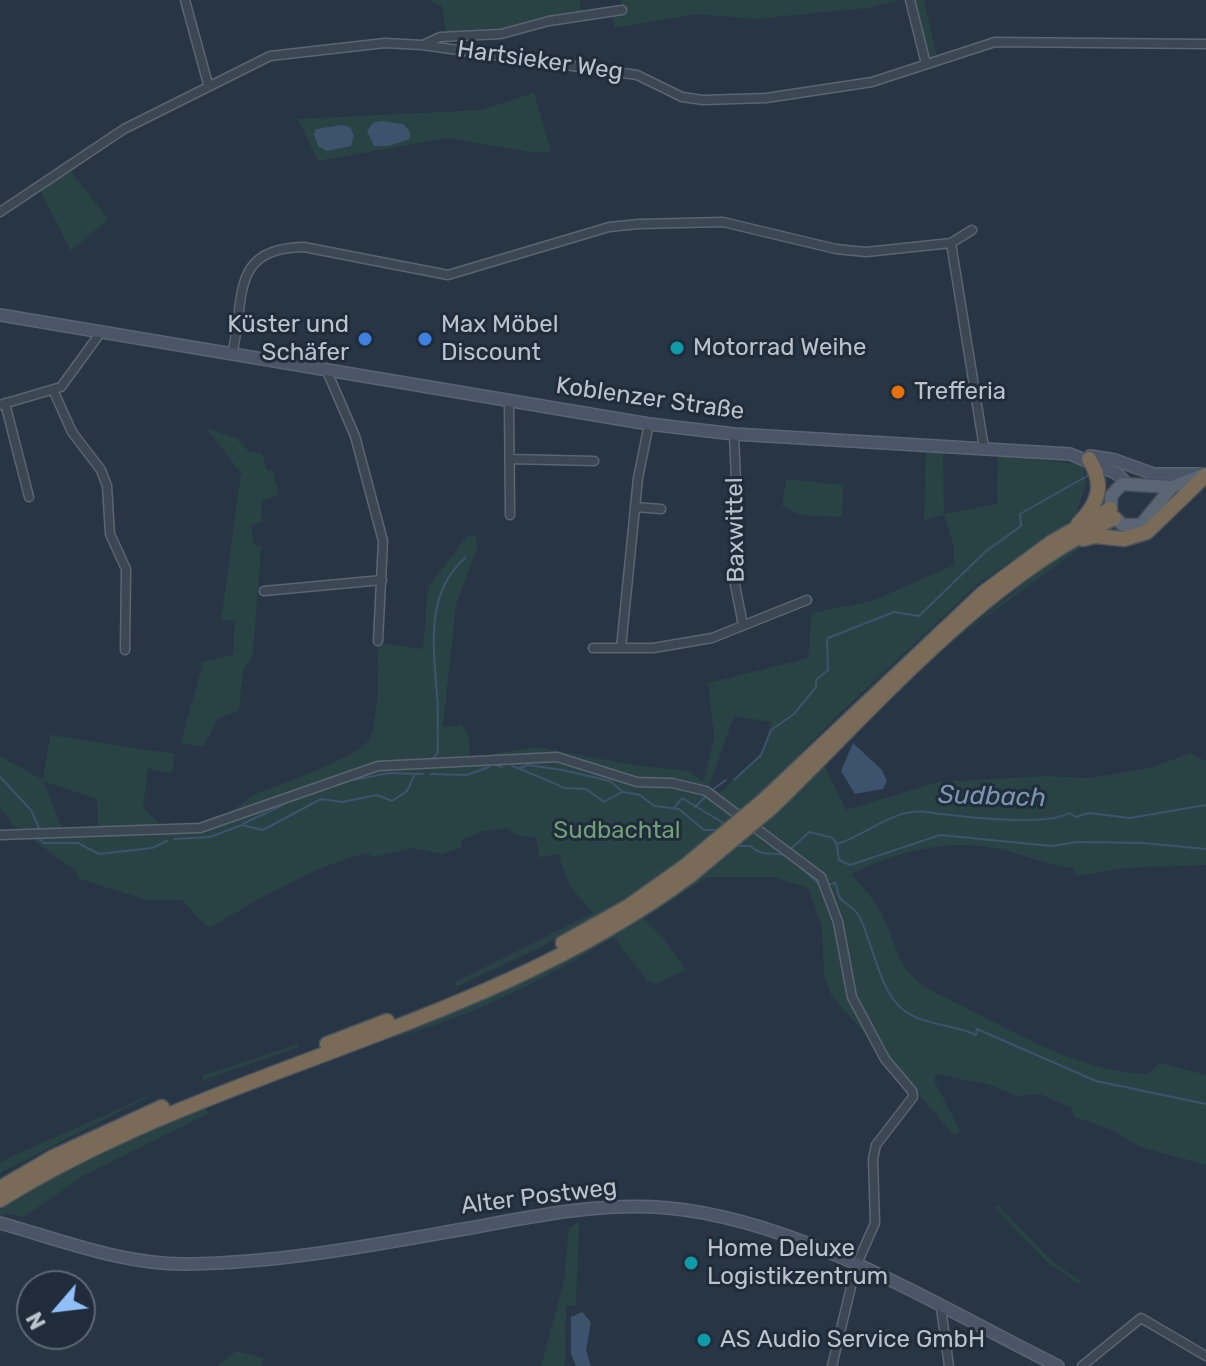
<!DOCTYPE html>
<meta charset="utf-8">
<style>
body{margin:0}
#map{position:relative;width:1206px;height:1366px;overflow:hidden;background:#273544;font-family:Rubik,sans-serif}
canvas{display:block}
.north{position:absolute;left:16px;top:1270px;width:80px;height:80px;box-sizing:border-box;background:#202c39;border:2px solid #5d6874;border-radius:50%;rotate:242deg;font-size:22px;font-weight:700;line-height:32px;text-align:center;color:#b9c2cd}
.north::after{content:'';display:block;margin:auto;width:28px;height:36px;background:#91bffa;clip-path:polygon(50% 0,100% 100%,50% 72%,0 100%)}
</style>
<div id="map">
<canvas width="1206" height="1366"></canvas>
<div class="north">N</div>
</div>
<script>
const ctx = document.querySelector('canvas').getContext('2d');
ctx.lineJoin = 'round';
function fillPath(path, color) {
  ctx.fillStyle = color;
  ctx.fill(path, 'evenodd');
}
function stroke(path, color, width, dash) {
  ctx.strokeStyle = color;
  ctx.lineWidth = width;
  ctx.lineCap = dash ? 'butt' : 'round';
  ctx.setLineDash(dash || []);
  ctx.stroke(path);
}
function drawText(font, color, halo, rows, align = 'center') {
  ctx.font = font + ' Rubik,sans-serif';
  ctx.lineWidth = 6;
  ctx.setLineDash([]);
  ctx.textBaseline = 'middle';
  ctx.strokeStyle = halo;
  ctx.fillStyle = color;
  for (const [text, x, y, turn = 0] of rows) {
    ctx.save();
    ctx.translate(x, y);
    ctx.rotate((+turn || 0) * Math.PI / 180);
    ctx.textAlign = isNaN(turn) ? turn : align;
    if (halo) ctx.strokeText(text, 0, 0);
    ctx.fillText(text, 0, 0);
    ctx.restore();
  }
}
fillPath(new Path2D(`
 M427 0H580L581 13 499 32 447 36 442 6Z
 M621 0H901L867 8 756 19 697 14 614 28 613 13 624 11Z
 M909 0H924L937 57 927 61Z
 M534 93 551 152H529L447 138 318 161 298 119 480 110Z
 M69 169 108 219 71 251 39 188Z
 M206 428 236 438 249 452 262 453 267 471 272 470 279 495 261 501 262 522 251 526 254 545 261 546 253 654 243 671 239 710 218 719 203 747 181 743 203 662 233 655 235 621 221 620 241 473Z
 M926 453H943L944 514 997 504 998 454 1083 465 1086 483 1076 514 1061 528 979 583 835 718 759 796 755 831 824 765 846 810 938 782 1046 776 1090 778 1150 768 1190 753 1206 761V865L1127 868 1077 876 1072 868C1048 865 1029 857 1007 851 952 836 900 851 851 874 862 887 875 899 882 914 899 949 895 969 932 991 1001 1023 1069 1071 1147 1074L1160 1063 1206 1075V1165L1140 1147 1112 1130 1074 1117 1071 1108 1040 1094 1016 1096 990 1085 937 1074 934 1080 960 1131 954 1135 831 995 824 975 822 927 808 888 774 877H707L644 919 663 938 686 970 656 984 647 981 614 937C542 981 458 1024 376 1042L603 939 694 880 628 899 541 947 456 987 455 982 593 913 569 885 558 854 539 857 536 837 517 836 507 828 484 831 461 840V848L442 854 413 848 373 857 367 853C310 867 262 898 211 927L204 924 182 900H146L78 878 76 871 14 826 0 808V756L43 780 50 735 175 754 172 773 148 769 143 808 163 827C197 826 226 819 253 795 275 787 356 757 367 742 381 724 377 666 378 643L423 649 428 587 468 535H476L477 548 456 605 443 727 462 725 469 738V758L536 747 635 765 689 771 703 782 714 738 708 683 808 658 812 613 872 601 954 565V547L944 515 924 520ZM734 716 771 722 763 752 720 793 709 787ZM43 781 97 799 98 830H63Z
 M786 479 843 485 842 517 801 515 782 506Z
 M1084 541H1090L949 644 1031 578Z
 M298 1044 299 1047 201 1081 204 1075Z
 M166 1088 0 1173V1163L10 1157Z
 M205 1109 209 1113 83 1176 24 1217 6 1213 0 1218V1210C63 1171 133 1130 205 1109Z
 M997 1204 1051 1260 1080 1281 1079 1284 1048 1263 995 1208Z
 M579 1222 576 1306H566L565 1366H541L564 1280 569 1228Z
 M236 1351 264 1358 261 1366H217Z`), '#294345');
fillPath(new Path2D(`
 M381 121 403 124 410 132V139L388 146H374L367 131 373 123Z
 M342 125 350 127 354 136 351 146 327 151 318 146 314 134 316 129Z
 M853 743 882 770 887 781 883 789 855 794 841 771Z
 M582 1312 591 1322 586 1350 591 1366H576L571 1354V1317Z`), '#3d536d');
stroke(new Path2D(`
 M828 638 894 612 919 616 985 552 1021 526 1020 514 1089 475
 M432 760 438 752C437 734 439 715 437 696 434 649 424 594 465 558
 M496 765 502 767
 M512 766C516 767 561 786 564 788L586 789 604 802 622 792
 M520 768 528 765 562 770 610 781 623 792 640 795 654 806 679 809 704 830H717
 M431 774 467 775 489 767
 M0 777 31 810 39 828
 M354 780 389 773 423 774
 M734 780 761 755 771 730 794 714 816 687V680L828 670 827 640
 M712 790 726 780
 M309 794 325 788
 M695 807 705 797
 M674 808 682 798 725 824
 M242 825C256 815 272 813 285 803
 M39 839 44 843H78L99 854 152 848 167 841
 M174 839 210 837 242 825 263 830 321 799 342 802 377 795 392 801 407 791 414 776
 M738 846H750C762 857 771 852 786 855
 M837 846 839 860 850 865 940 835 1052 846 1077 842 1143 843 1206 849
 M791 849 809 832 833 838 836 844C861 839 893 807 926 812 956 816 1045 827 1069 813L1076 817 1089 813 1130 818 1206 805
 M796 863 820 885
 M827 885 835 883C839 889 836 894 841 899 847 905 854 908 859 916 872 940 879 990 902 1009 923 1026 953 1024 976 1035L977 1029 1096 1081 1206 1104`), '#3d536d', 2);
const street = new Path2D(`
 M185 0 208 84
 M910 0 926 64
 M423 45 440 37 501 34 549 21 622 10
 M0 212 124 129 270 56 385 43 422 45 637 75 682 97 703 100 766 98 872 82 995 42 1206 44
 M951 243 984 448
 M232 354C246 300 228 248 304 247L448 275 609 227 639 224 723 222 836 249 866 252 951 243 972 230
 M326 369 355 436 383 541 378 641
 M54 392 72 432 101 470 107 486 110 534 126 569 125 650
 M509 400 510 515
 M5 403 29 497
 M0 405 61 387 101 332
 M734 434 738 532 735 585 743 625
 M510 459 594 461
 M635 507 661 509
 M264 591 382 580
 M593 648H653L712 638 807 600
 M621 648 638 478 649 424
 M0 835 200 828 378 766 557 757 637 782 672 783 706 791 821 877 838 922 852 997 885 1059 912 1091 913 1097 876 1145 873 1159 875 1223 856 1266 832 1366
 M941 1308 949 1366
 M1082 1366 1141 1318 1206 1356`);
const secondary = new Path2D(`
 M0 315 649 424 734 434 1070 454 1116 473 1126 483
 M1090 456 1115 460 1154 474H1201
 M0 1223C61 1240 124 1265 188 1264 282 1263 378 1244 470 1228 534 1216 602 1202 668 1208 801 1220 939 1307 1058 1366`);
const primary = new Path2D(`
 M1172 487 1141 525H1123L1111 514V496L1122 484 1172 487 1203 475`);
const highway = new Path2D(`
 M1078 524C1099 503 1105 485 1089 459
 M1083 539 1095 536 1124 539 1147 532 1206 475
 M764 800 983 593 1052 542 1110 509
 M771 808C876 706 979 583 1114 518
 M563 943 629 906 684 867
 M327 1044 387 1021
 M0 1188 53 1157 162 1107
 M0 1200C217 1065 483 1030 691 875`);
stroke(street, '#5a6571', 11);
stroke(secondary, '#5a6571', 14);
stroke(primary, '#45505d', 15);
stroke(highway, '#46525e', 17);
stroke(street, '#3c4754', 8);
stroke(secondary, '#4a5667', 11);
stroke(primary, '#5a6674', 12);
stroke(highway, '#7a6b58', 14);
const highwayBridge = new Path2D(`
 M684 867 764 800
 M691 875 771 808`);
stroke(highwayBridge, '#46525e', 17, []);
stroke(highwayBridge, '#7a6b58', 14);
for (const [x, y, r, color] of [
 [365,339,8,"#3f7fe0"],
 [425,339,8,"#3f7fe0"],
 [677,348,8,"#0f9aa8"],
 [898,392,8,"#e8710a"],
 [691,1263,8,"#0f9aa8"],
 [704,1340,8,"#0f9aa8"]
]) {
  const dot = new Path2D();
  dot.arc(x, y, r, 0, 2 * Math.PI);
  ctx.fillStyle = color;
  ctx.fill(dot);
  stroke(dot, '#202c39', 3);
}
drawText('24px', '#b9c2cd', '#202c39', [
 ["Hartsieker Weg",540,61,8],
 ["Koblenzer Straße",650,399,8],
 ["Baxwittel",736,530,-91],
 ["Alter Postweg",539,1197,-7]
]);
drawText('24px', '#b9c2cd', '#202c39', [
 ["Küster und",349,325,"right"],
 ["Schäfer",349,353,"right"],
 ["Max Möbel",441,325],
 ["Discount",441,353],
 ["Motorrad Weihe",693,348],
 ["Trefferia",914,392],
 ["Home Deluxe",707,1249],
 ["Logistikzentrum",707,1277],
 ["AS Audio Service GmbH",720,1340]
], 'left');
drawText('24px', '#709e78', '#202c39', [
 ["Sudbachtal",617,831]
]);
drawText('italic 26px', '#7994b0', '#202c39', [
 ["Sudbach",992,797,2]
]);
</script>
